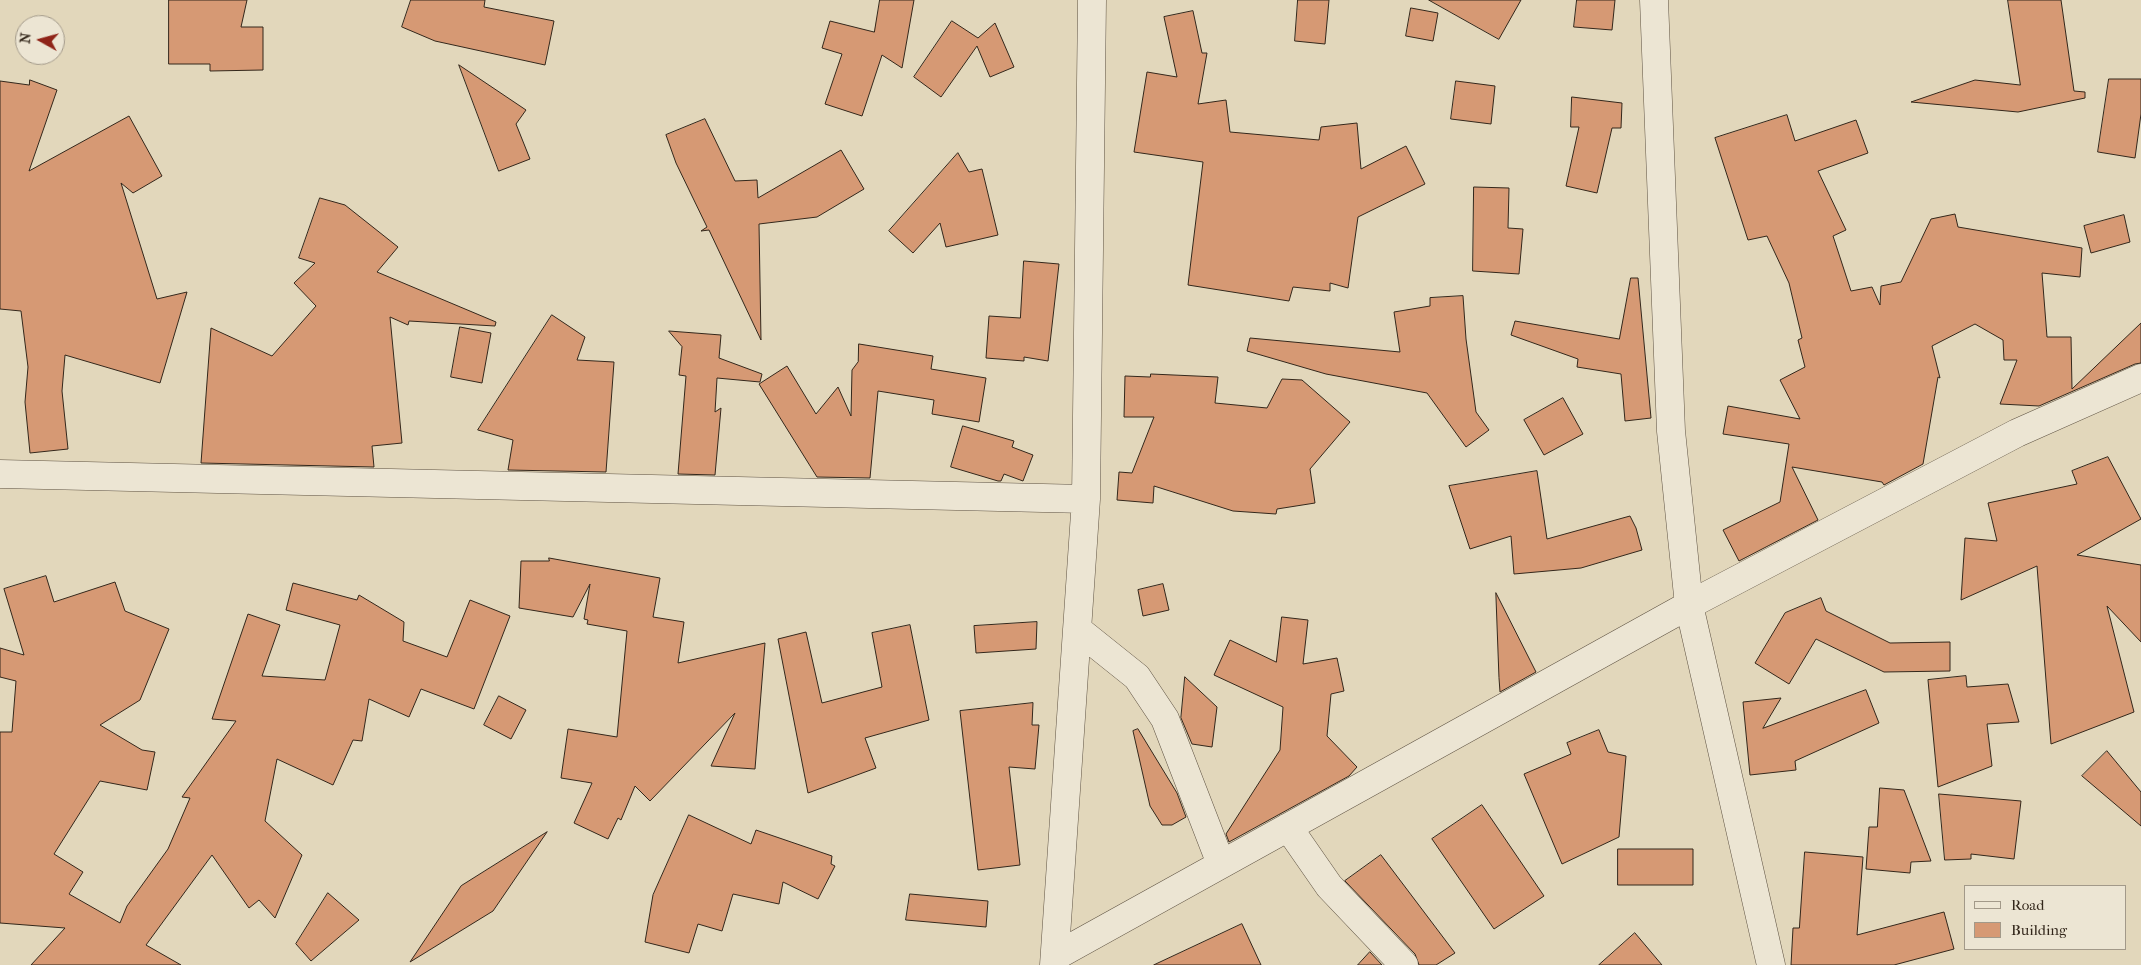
<!DOCTYPE html>
<style>
body{margin:0}
#map{position:relative;width:2141px;height:965px;overflow:hidden;background:#e2d7bb;font-family:"IM FELL French Canon",serif}
canvas{display:block}
.legend{position:absolute;left:1964px;top:885px;width:162px;height:65px;box-sizing:border-box;background:#ece5d3;border:1px solid #a29989;margin:0;padding:6px 9px;list-style:none;font-size:15px;color:#33271b}
.legend li{display:flex;align-items:center;gap:10px;height:25px}
.legend b{width:25px;border:1px solid #a29989}
.north{position:absolute;left:15px;top:15px;width:50px;height:50px;box-sizing:border-box;background:#ece5d3;border:1px solid #a29989;border-radius:50%;rotate:277deg;font-size:14px;font-weight:700;line-height:20px;text-align:center;color:#33271b}
.north::after{content:'';display:block;margin:auto;width:18px;height:22px;background:#8f2418;clip-path:polygon(50% 0,100% 100%,50% 72%,0 100%)}
</style>
<div id="map">
<canvas width="2141" height="965"></canvas>
<ul class="legend">
<li><b style="height:6px;background:#ece5d3"></b>Road</li>
<li><b style="height:14px;background:#d69974"></b>Building</li>
</ul>
<div class="north">N</div>
</div>
<script>
const ctx = document.querySelector('canvas').getContext('2d');
ctx.lineJoin = 'round';
function fillPath(path, color) {
  ctx.fillStyle = color;
  ctx.fill(path, 'evenodd');
}
function stroke(path, color, width, dash) {
  ctx.strokeStyle = color;
  ctx.lineWidth = width;
  ctx.lineCap = dash ? 'butt' : 'round';
  ctx.setLineDash(dash || []);
  ctx.stroke(path);
}
const building = new Path2D(`
 M169 0H247L241 27H263V70L210 71V64H169Z
 M411 0H485L484 7 554 21 545 65 435 41 402 27Z
 M880 0H914L902 68 882 55 862 116 825 104 842 54 822 48 830 21 874 32Z
 M1298 0H1329L1325 44 1295 41Z
 M1429 0H1521L1499 39Z
 M1577 0H1615L1612 30 1574 27Z
 M2008 0H2061L2074 91 2085 92V98L2018 112 1911 102 1975 80 2020 85Z
 M1411 8 1438 13 1433 41 1406 36Z
 M1193 11 1202 53H1207L1198 104 1226 100 1230 132 1319 140 1321 127 1357 123 1361 169 1406 146 1425 184 1358 217 1348 288 1330 283V291L1293 287 1289 301 1188 285 1203 162 1134 152 1147 72 1177 77 1164 17Z
 M952 21 978 38 995 23 1014 67 990 77 977 46 941 97 914 77Z
 M459 65 526 110 516 124 530 159 499 171Z
 M2109 79H2141V114L2135 158 2098 152Z
 M30 80 57 90 29 171 129 116 162 176 133 193 121 183 157 299 187 292 160 383 65 355 62 391 68 449 30 453 25 402 28 367 21 311 0 309V81L29 85Z
 M1456 81 1495 86 1491 124 1451 119Z
 M1572 97 1622 103 1621 128H1612L1597 193 1566 186 1579 127H1571Z
 M1787 115 1795 141 1856 120 1868 153 1818 171 1846 230 1833 236 1851 291 1872 287 1880 305 1881 286 1901 282 1931 219 1955 214 1958 227 2082 248 2080 277 2042 273 2047 337H2071L2072 389 2141 323V363L2135 364 2039 406 2000 404 2017 360H2004L2003 340 1975 324 1932 346 1940 378 1938 377 1923 464 1884 485 1882 482 1792 467 1818 520 1739 561 1723 530 1780 502 1789 444 1723 434 1728 406 1800 419 1780 380 1805 367 1798 340 1802 338 1789 283 1767 236 1748 240 1715 138Z
 M705 119 735 181 757 180 758 198 841 150 864 189 817 217 759 224 761 340 709 230 701 231 707 227 676 163 666 135Z
 M958 153 969 172 982 169 998 235 946 247 940 223 913 253 889 231Z
 M1474 187 1509 188 1508 228 1523 229 1519 274 1473 271Z
 M320 198 345 205 398 247 377 272 496 322 495 326 409 321 408 325 390 317 402 443 372 446 374 467 201 463 211 328 272 356 316 306 294 283 315 263 299 258Z
 M2124 215 2130 242 2091 253 2084 226Z
 M1024 261 1059 264 1048 361 1024 357V361L986 358 989 316 1020 318Z
 M1631 278H1638L1651 418 1625 421 1621 374 1577 367 1578 359 1511 335 1515 321 1619 339Z
 M1463 296 1466 339 1476 412 1489 430 1466 447 1427 393 1326 374 1247 351 1250 338 1400 352 1394 312 1430 306V298Z
 M552 315 585 337 577 360 614 362 606 472 508 470 513 440 478 430Z
 M460 327 491 333 482 383 451 377Z
 M669 331 721 335 719 358 762 374 760 382 717 378 715 412 721 408 715 475 678 474 686 376 679 375 682 347Z
 M859 344 933 356 931 369 986 378 979 422 932 414 934 400 878 391 870 478 817 477 759 384 787 366 816 414 838 387 851 416 852 370 858 362Z
 M1151 374 1218 377 1215 403 1267 408 1282 379 1302 380 1350 422 1310 469 1315 503 1277 509 1276 514 1233 511 1154 486 1153 503 1117 500 1119 472 1132 473 1154 417H1124L1125 376 1150 377Z
 M1563 398 1583 434 1544 455 1524 420Z
 M963 426 1014 441 1012 447 1033 455 1023 481 1004 474 1001 481H998L951 467Z
 M2108 457 2141 519 2077 555 2141 565V642L2107 606 2134 712 2051 744 2037 566 1961 600 1965 538 1997 541 1988 503 2077 484 2072 471Z
 M1537 471 1547 539 1630 516 1636 528 1642 550 1581 568 1514 574 1511 536 1470 549 1449 486Z
 M549 558 660 578 653 617 684 622 678 663 765 643 755 769 711 766 735 713 650 801 635 786 621 820 618 818 608 839 574 823 592 783 561 778 568 729 617 737 627 631 587 624 588 620 584 619 590 584 573 617 519 608 521 561H549Z
 M46 576 54 602 115 582 125 611 169 629 140 700 100 725 142 750 155 752 147 790 100 781 54 854 83 872 69 894 120 923 127 906 168 849 190 798 182 797 236 721 212 719 248 614 280 625 262 676 325 680 340 625 286 610 293 583 357 600 359 595 404 622 403 641 447 657 470 600 510 616 474 709 421 689 409 717 369 699 362 741 353 740 333 785 277 759 265 821 302 855 275 918 259 900 249 908 212 855 146 945 181 965H31L65 928 0 923V732H12L16 681 0 677V648L24 655 4 589Z
 M1163 584 1169 610 1143 616 1138 590Z
 M1496 593 1536 672 1500 692 1499 678Z
 M1821 598 1826 611 1890 643 1950 642V671L1884 672 1816 639 1789 684 1755 663 1785 613Z
 M1282 617 1308 620 1303 664 1337 658 1344 691 1331 694 1327 736 1357 767 1349 776 1229 842 1226 834 1280 750 1283 707 1214 675 1230 640 1276 662Z
 M1037 622 1036 649 976 653 974 626Z
 M910 625 929 720 865 738 876 768 808 793 778 639 806 632 822 703 882 687 872 633Z
 M1966 676 1967 687 2008 684 2019 722 1987 724 1992 766 1938 787 1928 680Z
 M1185 677 1217 707 1212 747 1192 744 1181 718Z
 M1866 690 1879 723 1795 761 1796 770 1750 775 1743 702 1781 698 1763 728Z
 M499 696 526 710 511 739 484 725Z
 M1033 703 1032 725H1039L1035 769 1009 767 1020 865 978 870 960 711Z
 M1138 729 1177 793 1186 817 1172 825H1162L1150 806 1133 731Z
 M1599 730 1608 752 1626 756 1619 837 1562 864 1524 774 1571 754 1567 743Z
 M2107 751 2141 792V826L2082 776Z
 M1880 788 1904 790 1931 861 1911 862 1910 873 1866 869 1869 827H1877Z
 M1939 794 2021 801 2014 859 1971 854V859L1945 860Z
 M1482 805 1544 896 1494 929 1432 839Z
 M689 815 751 844 756 830 832 856 831 864 835 866 818 899 783 882 779 904 733 894 722 931 698 924 689 953 645 942 653 895Z
 M547 832 493 911 410 962 461 886Z
 M1618 849H1693V885H1618Z
 M1805 852 1863 857 1857 935 1944 912 1954 949 1894 965H1791L1793 928H1799Z
 M1381 855 1455 953 1436 965H1419L1415 954 1345 881Z
 M328 893 359 920 311 961 296 944Z
 M910 894 988 901 986 927 906 920Z
 M1242 924 1261 965H1154Z
 M1635 933 1662 965H1599Z
 M1370 952 1382 965H1358Z`);
fillPath(building, '#d69974');
stroke(building, '#33271b', 1);
const street = new Path2D(`
 M1654 0 1671 431 1689 605 1771 965
 M0 474 1086 499
 M1077 629 1137 677 1165 719 1221 864
 M1288 827 1329 886 1404 965
 M1056 956 1689 605 2017 433 2141 378
 M1054 965 1086 499 1092 0`);
stroke(street, '#5f5343', 29);
stroke(street, '#ece5d3', 28);
</script>
